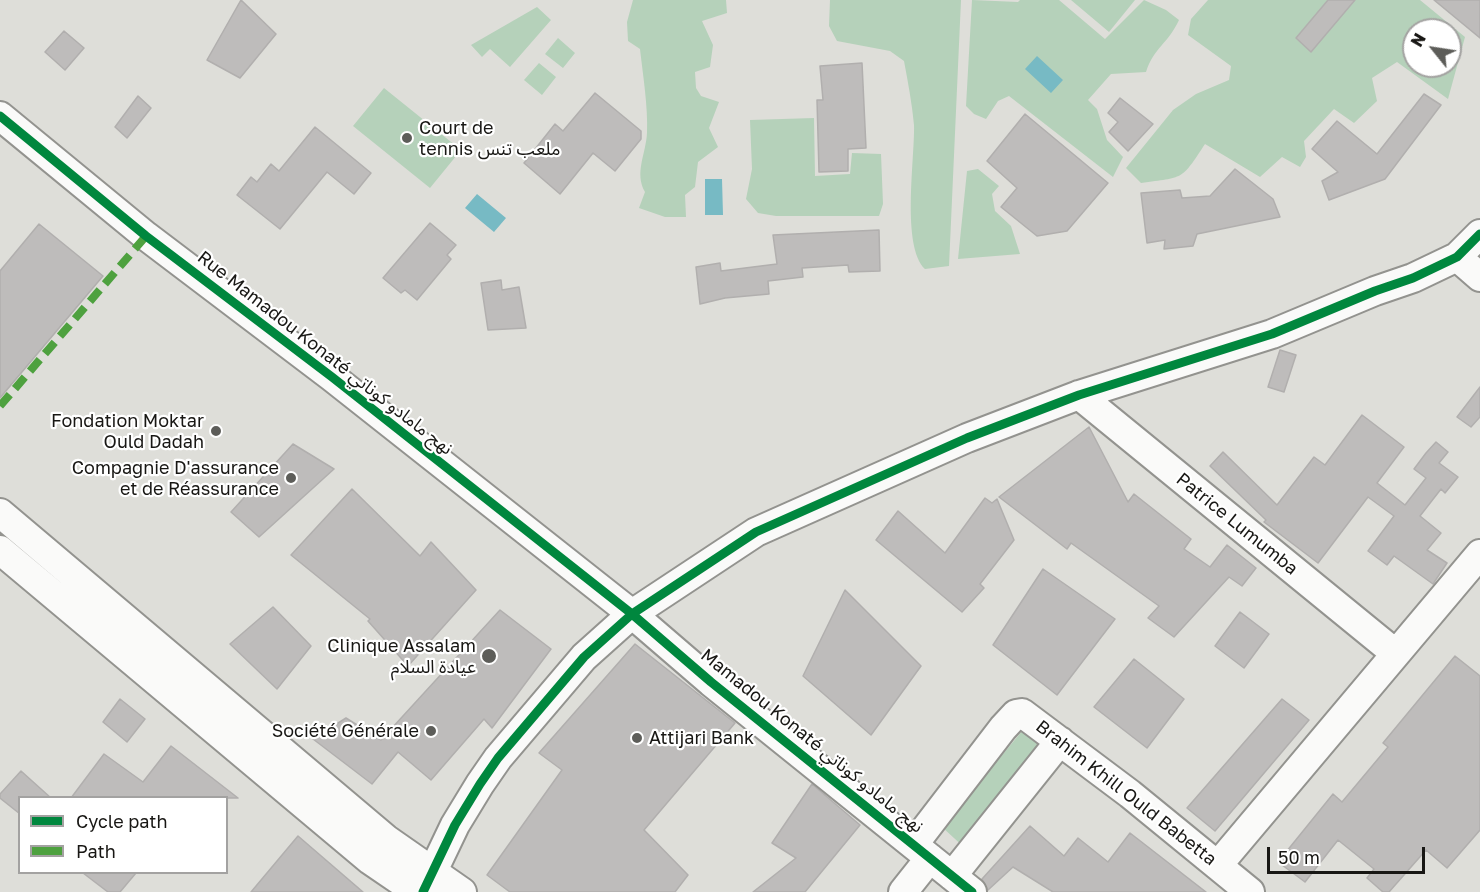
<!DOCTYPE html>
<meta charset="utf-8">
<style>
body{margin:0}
#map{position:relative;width:1480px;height:892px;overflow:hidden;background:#deded9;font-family:"Golos Text",sans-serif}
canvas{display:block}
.legend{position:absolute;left:18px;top:796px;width:210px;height:78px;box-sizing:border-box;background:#fff;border:2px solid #a3a2a1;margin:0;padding:8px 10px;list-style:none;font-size:18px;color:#181714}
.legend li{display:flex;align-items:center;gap:12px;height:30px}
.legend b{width:30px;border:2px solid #a3a2a1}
.north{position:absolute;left:1402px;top:18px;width:60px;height:60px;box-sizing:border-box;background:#fff;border:2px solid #a3a2a1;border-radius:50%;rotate:300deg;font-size:16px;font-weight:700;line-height:24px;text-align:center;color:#181714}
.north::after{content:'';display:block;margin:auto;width:21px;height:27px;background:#5d5d59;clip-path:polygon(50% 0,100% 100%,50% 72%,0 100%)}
.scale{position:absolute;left:1267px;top:847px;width:158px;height:27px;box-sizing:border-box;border:3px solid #181714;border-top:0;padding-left:8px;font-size:18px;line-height:21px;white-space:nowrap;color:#181714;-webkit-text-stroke:4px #fff;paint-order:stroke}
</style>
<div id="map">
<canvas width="1480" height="892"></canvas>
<ul class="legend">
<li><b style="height:8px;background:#00873e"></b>Cycle path</li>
<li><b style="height:8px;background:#4ea13f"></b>Path</li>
</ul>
<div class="north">N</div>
<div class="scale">50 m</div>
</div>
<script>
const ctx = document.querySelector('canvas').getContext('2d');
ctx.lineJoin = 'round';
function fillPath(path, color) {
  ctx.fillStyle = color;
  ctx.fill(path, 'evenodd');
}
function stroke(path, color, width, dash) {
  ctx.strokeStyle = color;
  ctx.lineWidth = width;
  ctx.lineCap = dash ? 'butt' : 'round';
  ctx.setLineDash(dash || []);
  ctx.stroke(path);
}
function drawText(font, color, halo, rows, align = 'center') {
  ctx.font = font + ' "Golos Text","Noto Sans Arabic",sans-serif';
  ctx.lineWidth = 4.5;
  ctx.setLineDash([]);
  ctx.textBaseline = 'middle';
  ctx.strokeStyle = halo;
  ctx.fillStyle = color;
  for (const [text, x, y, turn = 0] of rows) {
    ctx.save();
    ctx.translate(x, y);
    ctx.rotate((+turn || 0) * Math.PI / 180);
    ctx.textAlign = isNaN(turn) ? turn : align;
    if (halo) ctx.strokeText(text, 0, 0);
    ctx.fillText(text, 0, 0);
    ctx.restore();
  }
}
fillPath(new Path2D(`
 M633 0H726L727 13 702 21 713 45 710 67 695 72 696 88 701 96 719 102 709 128 718 147 698 162 695 187 685 195 686 217H665L639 208 645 192C634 173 646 154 647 133 648 106 643 76 640 49L628 41 627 22Z
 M830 0H961L949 266 925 269C901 246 915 158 914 125 912 104 908 82 904 61L890 51 837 41 829 26Z
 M972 0 1018 2 1020 0H1059L1105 39 1144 0 1166 10 1179 20C1168 44 1154 47 1146 72L1111 74 1088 100 1097 109 1107 140 1123 157 1113 177 1009 96 998 101 986 119 974 114 966 106Z
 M1071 0H1135L1109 32Z
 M1208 0H1420L1465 37 1448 99 1397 62 1372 78 1377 101 1354 123 1334 109 1304 141 1306 157 1300 167 1282 157 1260 177 1205 144C1181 181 1184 177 1141 183L1126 168 1173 110 1196 94 1229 80 1231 66 1188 35 1191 19ZM1414 30H1450V66H1414Z
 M537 7 551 20 510 67 490 49 482 57 471 45Z
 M558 38 575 53 563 68 545 54Z
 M539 63 556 77 542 95 524 80Z
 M384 88 461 150 430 188 353 126Z
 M814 118 815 176 850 174 852 153 881 154 883 204 879 216H776L758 213 746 199 752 169 750 120Z
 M978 169 999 186 992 194 995 211 1011 226 1020 254 958 259 967 171Z
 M1023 730 1049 750 967 850 942 827Z`), '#b5d1ba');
fillPath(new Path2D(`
 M1037 56 1063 80 1051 93 1025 69Z
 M705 179H722L723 215H705Z
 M477 194 506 218 494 232 465 208Z`), '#77bac4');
const building = new Path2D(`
 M241 0 276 34 240 78 207 60Z
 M1328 0H1355L1311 52 1296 38Z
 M1434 0H1480V38Z
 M64 31 84 48 65 70 45 52Z
 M862 63 866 148 848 149V171L819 172 817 100H823L820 66Z
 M595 93 641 131V139L615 171 593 153 560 194 524 163 555 124 563 131Z
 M1424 94 1441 105 1385 179 1329 200 1322 181 1338 172 1312 149 1337 121 1377 154Z
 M138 96 151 108 127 138 115 127Z
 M1120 98 1153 124 1128 151 1109 132 1118 122 1108 113Z
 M1025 114 1108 183 1067 231 1037 236 1001 207 1017 188 987 161Z
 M315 127 371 173 354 194 327 172 280 229 237 195 251 177 257 182 271 164 279 171Z
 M1235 169 1273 199 1280 217 1197 234 1193 246 1164 249 1165 240 1147 243 1141 193 1180 190 1182 198 1210 196Z
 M430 223 456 245 447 255 451 259 417 300 405 290 401 293 383 278Z
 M39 224 103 276 0 398V271Z
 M879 230 880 271 849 272 848 265 802 268 803 277 768 281 769 294 725 298 700 304 696 267 720 263 721 271 777 264 773 235Z
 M501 280 502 290 519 287 526 328 488 330 481 283Z
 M1280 350 1296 355 1284 392 1268 387Z
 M1480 387V417L1471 427 1457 417Z
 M1362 415 1404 447 1377 483 1405 505 1426 478 1414 469 1426 453 1436 442 1448 452 1439 463 1458 477 1445 493 1441 489 1420 516 1441 533 1427 550 1447 563 1433 584 1394 556 1387 565 1368 551 1394 516 1368 497 1318 563 1264 522 1266 520 1210 466 1223 452 1277 505 1314 457 1325 465Z
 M1089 427 1128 502 1134 494 1191 539 1184 549 1210 567 1227 545 1256 568 1242 586 1229 577 1174 637 1148 618 1159 606 1071 543 1067 549 999 497Z
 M293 444 334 469 259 537 231 512Z
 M352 489 420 556 431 542 476 590 408 666 368 621 370 619 291 555Z
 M985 498 992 503 997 499 1014 540 980 584 984 588 962 612 876 540 898 511 945 553Z
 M1043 569 1115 619 1057 695 993 645Z
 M845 590 921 666 871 735 803 676Z
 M273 607 311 646 277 689 230 644Z
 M500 610 551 649 492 728 484 719 431 780 398 752 372 784 313 739 346 718 381 740Z
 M1240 612 1269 634 1244 668 1215 646Z
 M635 644 735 723 644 830 688 875 675 892H510L487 875 562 770 539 753Z
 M1455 656 1480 676V830L1447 868 1426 850 1389 892H1383L1367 878 1374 869 1338 840 1305 882 1278 862 1333 794 1342 802 1388 747 1383 743Z
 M1134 659 1184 699 1147 748 1094 707Z
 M120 699 145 719 127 742 103 722Z
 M1282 699 1309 720 1215 831 1187 808Z
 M171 746 238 798H71L104 754 143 782Z
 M21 771 51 798H20V814L0 798V794Z
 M812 784 860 825 805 892H753L796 858 772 843Z
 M1030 826 1064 856 1078 838 1108 862 1130 833 1206 892H1053L1013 867 988 890 982 879Z
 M298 836 363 892H251Z
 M83 873H136L120 892H108Z`);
fillPath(building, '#bebcbb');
stroke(building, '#b1afae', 1.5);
const minor = new Path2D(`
 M0 116 146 236 332 377 632 614 711 682 972 892
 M1457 257 1480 277
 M1079 395 1395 653
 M0 513 386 839 462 892
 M0 550 370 860 417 892
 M914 844 1003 728 1016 714 1022 713 1130 794 1250 892
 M1218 865 1480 554
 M952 876 1060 741
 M423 892 455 825 480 784 498 758 584 657 632 614 756 532 967 438 1079 395 1272 334 1375 291 1413 278 1457 257 1480 234
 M903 892 930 858`);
stroke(minor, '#93938f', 32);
stroke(minor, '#fafaf9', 28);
stroke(new Path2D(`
 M0 406 146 236`), '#4ea13f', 8, [15, 8]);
stroke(new Path2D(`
 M0 116 146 236 332 377 632 614 711 682 972 892
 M423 892 455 825 480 784 498 758 584 657 632 614 756 532 967 438 1079 395 1272 334 1375 291 1413 278 1457 257 1480 234`), '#00873e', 9);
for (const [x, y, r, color] of [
 [407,138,6,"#5d5d59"],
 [216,431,6,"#5d5d59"],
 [291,478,6,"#5d5d59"],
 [489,656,8,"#5d5d59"],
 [431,731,6,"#5d5d59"],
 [637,738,6,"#5d5d59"]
]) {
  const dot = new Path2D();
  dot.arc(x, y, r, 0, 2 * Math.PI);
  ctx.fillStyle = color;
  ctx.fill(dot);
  stroke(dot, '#fff', 2);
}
drawText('18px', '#181714', '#fff', [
 ["Court de",419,128,"left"],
 ["tennis ملعب تنس",419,149,"left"],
 ["Fondation Moktar",204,421],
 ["Ould Dadah",204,442],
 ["Compagnie D'assurance",279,468],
 ["et de Réassurance",279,489],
 ["Clinique Assalam",476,646],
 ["عيادة السلام",476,667],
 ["Société Générale",419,731],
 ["Attijari Bank",649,738,"left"]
], 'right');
drawText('18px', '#181714', '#fff', [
 ["Rue Mamadou Konaté نهج مامادو كوناتي",325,353,38],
 ["Patrice Lumumba",1237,524,39],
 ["Mamadou Konaté نهج مامادو كوناتي",812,741,39],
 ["Brahim Khill Ould Babetta",1126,793,38]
]);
</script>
